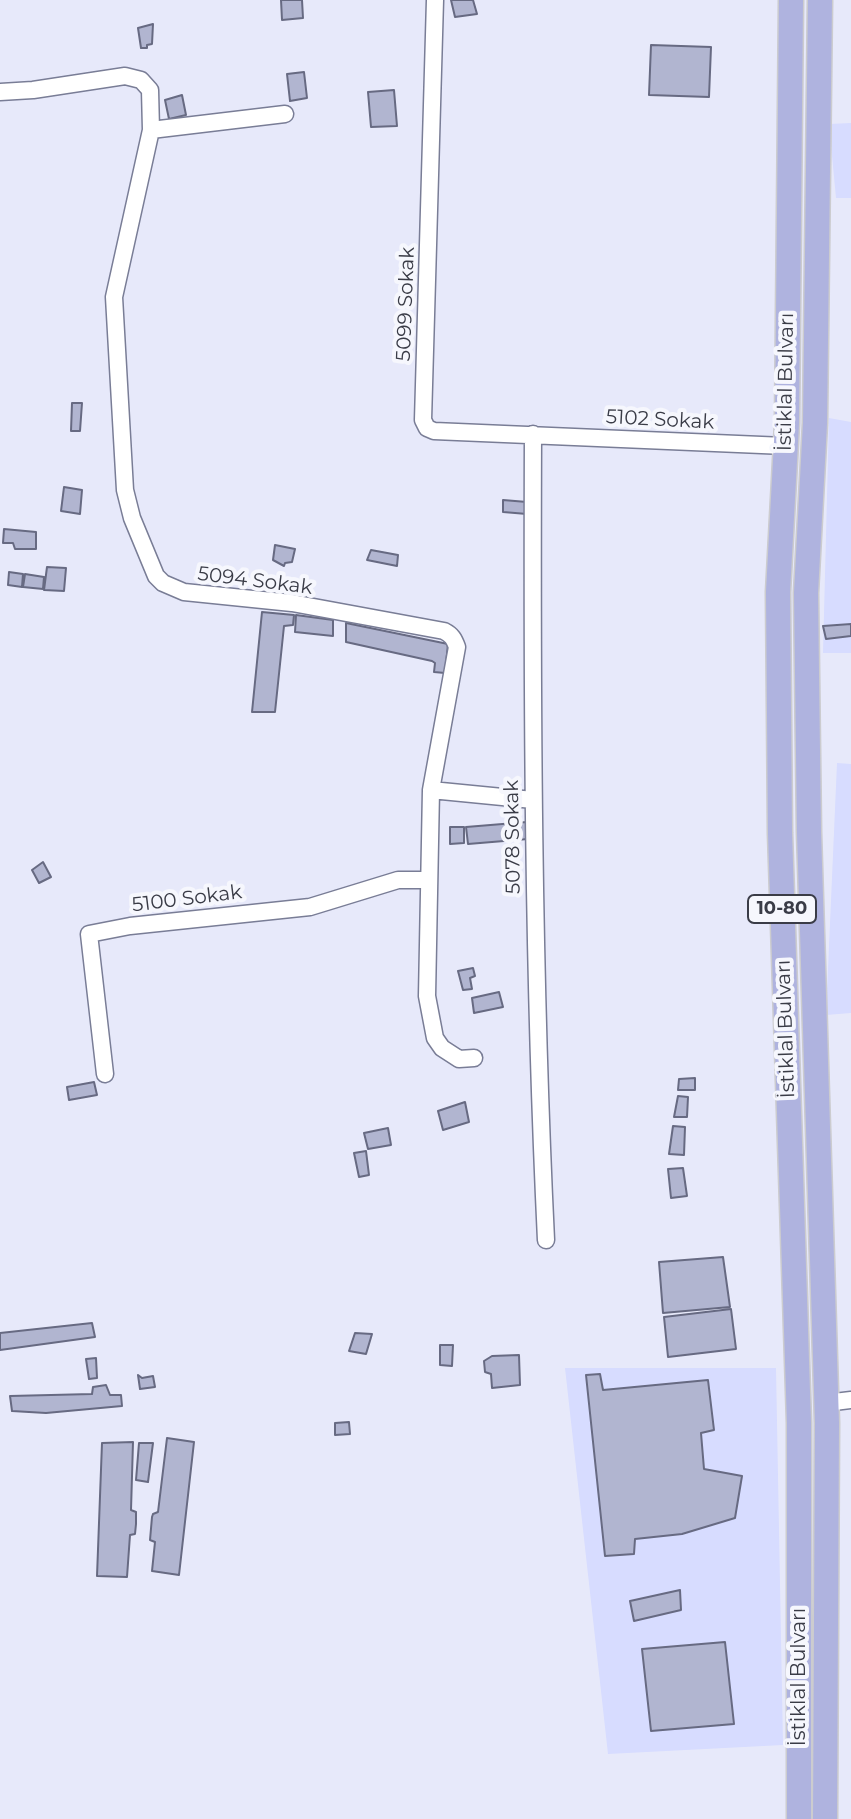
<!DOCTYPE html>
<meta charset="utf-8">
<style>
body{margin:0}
canvas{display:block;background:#e7e9fa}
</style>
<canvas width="851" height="1819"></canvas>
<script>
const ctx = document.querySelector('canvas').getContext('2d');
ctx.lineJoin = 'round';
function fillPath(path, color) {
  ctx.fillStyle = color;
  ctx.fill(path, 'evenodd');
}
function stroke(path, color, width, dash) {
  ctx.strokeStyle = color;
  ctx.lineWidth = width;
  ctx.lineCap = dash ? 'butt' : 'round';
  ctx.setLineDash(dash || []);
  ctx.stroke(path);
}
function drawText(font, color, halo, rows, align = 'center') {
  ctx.font = font + ' Montserrat,sans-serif';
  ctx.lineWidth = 8;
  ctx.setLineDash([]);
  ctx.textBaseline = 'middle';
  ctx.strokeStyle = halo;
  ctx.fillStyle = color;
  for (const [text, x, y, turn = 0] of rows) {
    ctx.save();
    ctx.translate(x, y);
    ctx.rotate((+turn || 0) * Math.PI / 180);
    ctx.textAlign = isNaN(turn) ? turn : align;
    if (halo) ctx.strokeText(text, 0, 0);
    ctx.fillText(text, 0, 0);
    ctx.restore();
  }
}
fillPath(new Path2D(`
 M851 123V198H836L829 124Z
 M829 418 851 422V653H823Z
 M837 763 851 764V1013L826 1015Z
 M565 1368H776L783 1745 608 1754Z`), '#d7dcff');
const building = new Path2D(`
 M281 0H302L303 18 282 20Z
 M451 0H473L477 14 455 17Z
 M153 24 152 44 147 45V48H141L138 28Z
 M651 45 711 47 709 97 649 95Z
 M304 72 307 98 290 101 287 74Z
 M394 90 397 126 371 127 368 92Z
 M182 95 186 115 169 119 165 100Z
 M72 403H82L80 431H71Z
 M64 487 82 490 80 514 61 511Z
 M503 500 527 502V514L503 512Z
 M4 529 36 532V549H15L13 543H3Z
 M275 545 295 549 292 562 285 563 284 566 273 560Z
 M371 550 398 555 397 566 367 560Z
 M47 567 66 568 64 591 44 590Z
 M9 572 23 574 22 587 8 585Z
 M25 574 44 577 43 589 23 587Z
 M262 612 294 615 293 625 284 626 275 712H252Z
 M296 615 333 620V636L295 632Z
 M346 623 448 644 445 673 434 672 435 663 432 661 346 642Z
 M851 624V636L826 639 823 626Z
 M527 822 528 839 468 844 466 827Z
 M450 827H464V843L450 844Z
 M43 862 51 877 39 883 32 870Z
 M473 968 475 976 470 978 472 989 463 990 458 971Z
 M499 992 503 1007 474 1013 472 998Z
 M695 1078V1090H678L679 1079Z
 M94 1082 97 1095 69 1100 67 1087Z
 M678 1096 688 1097 687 1117H674Z
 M465 1102 469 1122 443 1130 438 1111Z
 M673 1126 685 1127 684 1155 669 1154Z
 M388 1128 391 1145 368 1149 364 1133Z
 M366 1151 369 1175 359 1177 354 1153Z
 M683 1168 687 1196 671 1198 668 1169Z
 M723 1257 730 1307 663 1313 659 1262Z
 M731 1309 736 1349 668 1357 664 1317Z
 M92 1323 95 1337 0 1350V1333Z
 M355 1333 372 1334 366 1354 349 1351Z
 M440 1345H453L452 1366 440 1365Z
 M519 1355 520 1385 492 1388 491 1374 485 1372 484 1361 492 1356Z
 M96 1358 97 1378 89 1379 86 1359Z
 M600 1374 603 1390 708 1380 714 1430 701 1433 704 1469 742 1476 735 1518 682 1534 635 1539 634 1554 605 1556 586 1375Z
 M138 1375 142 1378 153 1376 155 1387 140 1389Z
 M106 1385 110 1395H121L122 1406 46 1413 12 1411 10 1396 92 1394 93 1387Z
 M349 1422 350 1434 335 1435V1423Z
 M167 1438 194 1442 179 1575 152 1571 155 1542 150 1540 152 1517 153 1514 158 1512Z
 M133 1442 131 1510 136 1512V1524L135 1534 130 1535 127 1577 97 1576 102 1443Z
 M139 1443H153L148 1482 136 1480Z
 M680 1590 681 1610 634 1621 630 1601Z
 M725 1642 734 1724 651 1731 642 1649Z`);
fillPath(building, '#b1b5d0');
stroke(building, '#676a82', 2);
const minor = new Path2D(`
 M435 0 423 420 427 428 434 431 785 446
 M0 92 33 90 125 76 141 80 150 90 151 130 114 297 125 490 132 518 156 576 163 583 184 592 292 603 444 631C452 635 454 639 457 647L431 790 427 996 435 1038 442 1048 459 1059 474 1058
 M151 130 285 114
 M533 434C532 703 533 971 546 1240
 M431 790 533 800
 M105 1074 89 934 130 926 310 907 398 880H428
 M826 1403 851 1400`);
const primary = new Path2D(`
 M791 0 787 423 778 592 780 833 799 1423V1819
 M820 0 815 423 806 593 809 832 827 1423 825 1819`);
stroke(minor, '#797d96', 19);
stroke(primary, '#cccccf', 27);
stroke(minor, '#fff', 16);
stroke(primary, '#afb3df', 24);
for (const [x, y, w] of [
 [782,909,68]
]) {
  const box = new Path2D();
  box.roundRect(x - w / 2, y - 14, w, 28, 6);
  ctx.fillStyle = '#f6f7fd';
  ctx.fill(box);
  stroke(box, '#3a3c47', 2);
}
drawText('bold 18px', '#3a3c47', null, [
 ["10-80",782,909]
]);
drawText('20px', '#3a3c47', '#f6f7fd', [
 ["5099 Sokak",406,304,-88],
 ["İstiklal Bulvarı",786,382,-89],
 ["5102 Sokak",660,420,3],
 ["5094 Sokak",255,581,7],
 ["5078 Sokak",513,837,-91],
 ["5100 Sokak",187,899,-7],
 ["İstiklal Bulvarı",786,1029,-92],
 ["İstiklal Bulvarı",799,1677,-90]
]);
</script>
